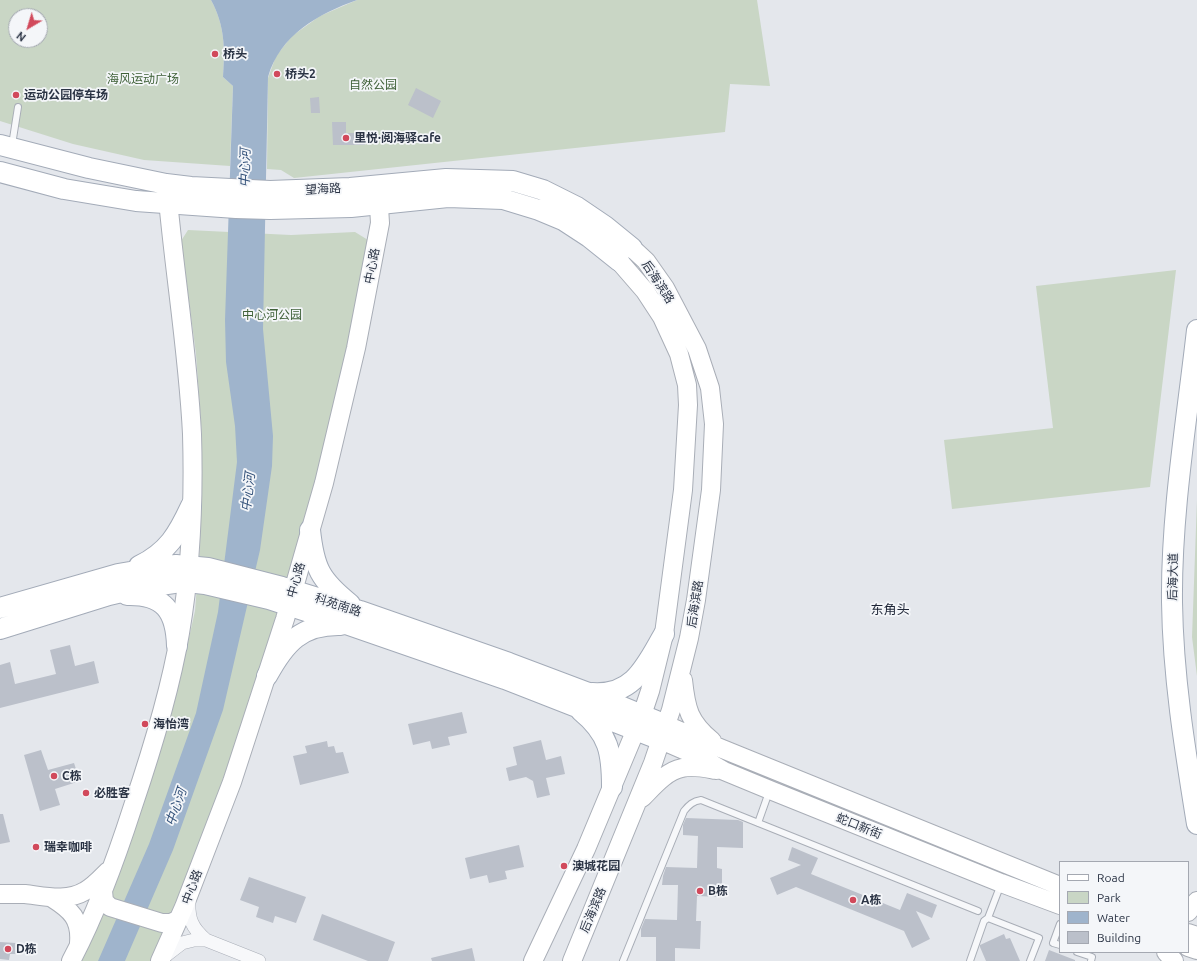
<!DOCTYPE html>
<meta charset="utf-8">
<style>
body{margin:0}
#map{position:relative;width:1197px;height:961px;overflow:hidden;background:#e4e7ec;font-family:Ubuntu,sans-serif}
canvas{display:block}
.legend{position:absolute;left:1059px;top:861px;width:130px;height:92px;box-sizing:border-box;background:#f4f6f9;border:1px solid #a4a8b1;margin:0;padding:5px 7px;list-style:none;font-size:12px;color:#2b3445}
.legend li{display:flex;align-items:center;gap:8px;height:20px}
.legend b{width:20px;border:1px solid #a4a8b1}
.north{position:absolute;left:8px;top:8px;width:40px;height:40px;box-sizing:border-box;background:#f4f6f9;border:1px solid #a4a8b1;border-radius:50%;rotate:218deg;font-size:11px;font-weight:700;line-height:16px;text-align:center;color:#2b3445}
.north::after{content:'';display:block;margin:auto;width:14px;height:18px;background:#d1495b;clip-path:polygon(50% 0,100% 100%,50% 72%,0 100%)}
</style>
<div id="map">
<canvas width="1197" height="961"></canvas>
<ul class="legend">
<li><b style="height:5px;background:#fff"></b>Road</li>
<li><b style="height:11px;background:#c9d6c5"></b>Park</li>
<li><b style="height:11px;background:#9fb4cc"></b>Water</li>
<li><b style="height:11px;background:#bbc0ca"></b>Building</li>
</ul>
<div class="north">N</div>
</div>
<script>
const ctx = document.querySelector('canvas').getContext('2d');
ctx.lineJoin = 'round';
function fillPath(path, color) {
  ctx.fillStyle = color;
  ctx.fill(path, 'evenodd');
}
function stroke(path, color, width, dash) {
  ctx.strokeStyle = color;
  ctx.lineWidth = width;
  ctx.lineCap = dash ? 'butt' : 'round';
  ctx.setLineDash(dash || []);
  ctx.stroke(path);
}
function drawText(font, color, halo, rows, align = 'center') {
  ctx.font = font + ' Ubuntu,"Noto Sans SC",sans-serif';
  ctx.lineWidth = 3.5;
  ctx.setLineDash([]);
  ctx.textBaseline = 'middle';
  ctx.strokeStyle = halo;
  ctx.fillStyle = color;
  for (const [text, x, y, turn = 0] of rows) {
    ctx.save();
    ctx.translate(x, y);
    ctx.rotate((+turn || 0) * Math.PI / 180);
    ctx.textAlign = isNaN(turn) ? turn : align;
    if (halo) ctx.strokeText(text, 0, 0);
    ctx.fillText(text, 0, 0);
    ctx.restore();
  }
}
fillPath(new Path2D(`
 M0 0H211C225 26 225 48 223 77L233 86 230 166 144 160 73 144 0 121ZM16 16H40V40H16Z
 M357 0H757L770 86 730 84 725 132 294 178 281 170 267 169 268 78 276 56 292 36 320 16Z
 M188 230 291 235 355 232 368 240 344 364 320 468 294 563 235 750 174 911 151 961H77L179 682 195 611 200 546 202 437 196 354 181 241Z
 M1176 270 1150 487 952 509 944 440 1053 428 1036 286Z
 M1197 500V676L1192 637Z`), '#c9d6c5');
fillPath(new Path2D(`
 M211 0H357C318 14 280 35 268 77L263 329 273 436 272 466 260 550 223 710 173 850 125 961H98L149 844 196 713 218 612 237 462 235 426 226 362 225 320 233 86 223 77C225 48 225 26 211 0Z`), '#9fb4cc');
fillPath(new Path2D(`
 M416 88 441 101 433 118 408 105Z
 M319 97 320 113H311L310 98Z
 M332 122H346V133H365V145H333Z
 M70 645 75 666 94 661 99 683 0 708V665L10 662 15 684 56 674 50 650Z
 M462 712 467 733 448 737 450 745 432 749 430 741 413 745 408 724Z
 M541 740 546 760 561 756 565 774 546 778 550 795 537 798 533 781 526 777 509 781 506 768 517 765 513 747Z
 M327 741 328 747 334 746 336 753 343 752 349 773 300 785 293 756 307 753 305 746Z
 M41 750 48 770 74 763 80 781 55 789 60 805 40 811 24 755Z
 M0 814H3L10 842 0 844Z
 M686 818 738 820 743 822V848L717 847V868L722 869V897L697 896 696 921H701L700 949 675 948V961H656V937H641V929L645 919 677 920 678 885H662L663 876 666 867 697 868 698 836 683 835V825Z
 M519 845 524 867 505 871 507 879 489 883 487 875 470 879 465 858Z
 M792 847 818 858 811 874 900 910 907 893 937 905 932 918 916 911 930 939 912 948 904 931 796 887 777 895 770 878 801 865 788 860Z
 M249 877 306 897 296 923 275 916 273 923 256 917 259 907 240 900Z
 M322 914 395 942 388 961H368L313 940Z
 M1004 934 1006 939 1010 938 1020 961H986L980 947V945Z
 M0 942 16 943V954H10L9 960 0 959Z
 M472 948 475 961H432L431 958Z
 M1049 950 1075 960V961H1045Z`), '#bbc0ca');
const lane = new Path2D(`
 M12 145 18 107
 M758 823 769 792
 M988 918 1039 938 1030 961
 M1060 924 1053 943 1060 945
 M1077 952 1092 957 1091 961
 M623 961 684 811C689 805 693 801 701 800L978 911
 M970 961 984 921 988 918 1001 884`);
const street = new Path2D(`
 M189 900C188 919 192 928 206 940
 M164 957 182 943 194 940H206L259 961`);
const secondary = new Path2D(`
 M683 680C686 709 689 722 712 741
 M666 725 720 748 1060 886
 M661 740 700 757 724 771 770 790 1001 883 1060 905
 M642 798C653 787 666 771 682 768 692 765 705 768 716 770
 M103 891 104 901 110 907 162 923H171L179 919
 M0 894C8 894 16 894 25 894 44 896 67 902 85 891 94 886 101 878 108 871
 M52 898C71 910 81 919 79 943
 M1188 912 1197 901
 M1188 933 1197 936
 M1188 947 1197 950
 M1166 952 1174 961
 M71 961C97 912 116 859 133 806 152 750 170 692 180 633 191 568 194 500 192 434 188 352 174 271 167 189
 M160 961 184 907 232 782 285 619 324 483 356 348 380 223 378 190
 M533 961 586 849 642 715 650 691 664 634 683 490 688 405 687 385 679 354 662 317 645 291 619 261
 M572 961 653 763 671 710 689 638 696 600 711 490 714 424 710 388 697 349 665 288 646 261 632 248`);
const primary = new Path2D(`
 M0 145 89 168 166 184 191 187 270 191 350 188 446 179 513 181 543 190 577 207 605 226 632 248
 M0 172 64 189 136 201 236 208 270 209 351 207 448 197 503 199 539 210 563 220 589 237 619 261
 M1197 330C1187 419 1171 513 1172 602 1173 677 1185 750 1197 824
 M310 530C314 568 320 580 350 604
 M139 566C168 552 178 534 191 506
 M127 595C164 594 176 611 177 646
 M0 608 118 574 165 566 176 565 208 568 282 587 360 611 509 663 586 692 666 725
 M0 629 109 595 139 588 174 583 187 582 205 584 269 599 349 625 505 679 661 740
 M267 676C285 643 301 624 341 625
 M592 693C634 696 646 665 664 634
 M581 711C609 734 612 753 612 787`);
stroke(lane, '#a9aeb7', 8);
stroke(street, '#a9aeb7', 14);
stroke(secondary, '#a9aeb7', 20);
stroke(primary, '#a3abb8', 22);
stroke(lane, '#f7f8fa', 6);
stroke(street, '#f7f8fa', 13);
stroke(secondary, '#fff', 18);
stroke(primary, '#fff', 20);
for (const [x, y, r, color] of [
 [215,54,4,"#d1495b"],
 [277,74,4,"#d1495b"],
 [16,95,4,"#d1495b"],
 [346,138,4,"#d1495b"],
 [145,724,4,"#d1495b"],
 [54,776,4,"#d1495b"],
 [86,793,4,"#d1495b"],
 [36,847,4,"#d1495b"],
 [564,866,4,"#d1495b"],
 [700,891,4,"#d1495b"],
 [853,900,4,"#d1495b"],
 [8,949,4,"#d1495b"]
]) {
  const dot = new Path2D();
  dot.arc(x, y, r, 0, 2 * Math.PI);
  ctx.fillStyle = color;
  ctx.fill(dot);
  stroke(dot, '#f4f6f9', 1.5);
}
drawText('bold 12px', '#2b3445', '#f4f6f9', [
 ["桥头",223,54],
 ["桥头2",285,74],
 ["运动公园停车场",24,95],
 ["里悦·阅海驿cafe",354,138],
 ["海怡湾",153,724],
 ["C栋",62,776],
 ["必胜客",94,793],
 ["瑞幸咖啡",44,847],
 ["澳城花园",572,866],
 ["B栋",708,891],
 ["A栋",861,900],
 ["D栋",16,949]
], 'left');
drawText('12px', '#3f6138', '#f4f6f9', [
 ["海风运动广场",143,79],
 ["自然公园",373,85],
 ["中心河公园",272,315]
]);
drawText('12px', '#2b3445', '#f4f6f9', [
 ["望海路",323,189,-3],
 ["中心路",372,266,-79],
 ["后海滨路",658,282,57],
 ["后海大道",1173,577,-89],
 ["中心路",296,580,-74],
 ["后海滨路",695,604,-81],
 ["科苑南路",338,605,18],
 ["蛇口新街",859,826,22],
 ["中心路",192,887,-69],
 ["后海滨路",593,910,-67]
]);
drawText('italic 13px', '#34527a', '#f4f6f9', [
 ["中心河",245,168,-89],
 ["中心河",248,492,-83],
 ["中心河",176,807,-71]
]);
drawText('13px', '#1d2536', '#f4f6f9', [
 ["东角头",890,610]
]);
</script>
